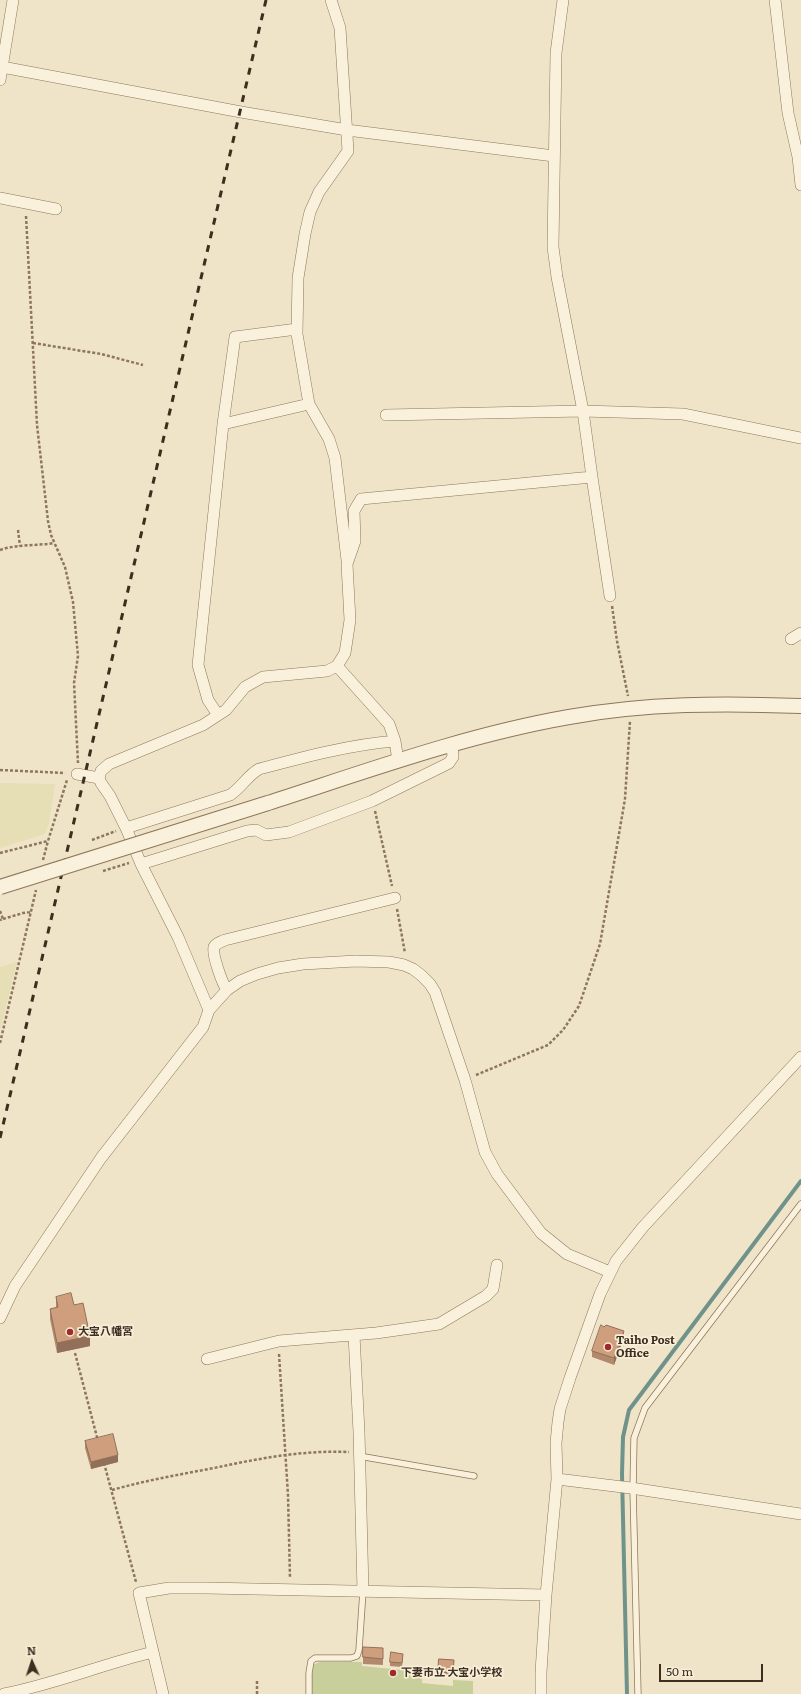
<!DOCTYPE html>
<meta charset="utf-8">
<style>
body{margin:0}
#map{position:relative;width:801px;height:1694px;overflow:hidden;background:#f0e4c8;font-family:Literata,serif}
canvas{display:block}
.north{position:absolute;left:12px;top:1642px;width:40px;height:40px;-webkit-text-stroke:3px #f7eed8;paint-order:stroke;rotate:357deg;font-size:11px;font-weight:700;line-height:16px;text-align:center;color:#3d2e20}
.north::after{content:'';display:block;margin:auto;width:14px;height:18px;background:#3d2e20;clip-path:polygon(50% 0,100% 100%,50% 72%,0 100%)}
.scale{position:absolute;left:659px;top:1664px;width:104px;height:18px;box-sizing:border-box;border:2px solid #3d2e20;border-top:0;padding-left:5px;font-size:12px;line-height:14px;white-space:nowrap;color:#3d2e20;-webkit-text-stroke:3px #f7eed8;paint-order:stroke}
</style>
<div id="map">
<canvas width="801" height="1694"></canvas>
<div class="north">N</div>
<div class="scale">50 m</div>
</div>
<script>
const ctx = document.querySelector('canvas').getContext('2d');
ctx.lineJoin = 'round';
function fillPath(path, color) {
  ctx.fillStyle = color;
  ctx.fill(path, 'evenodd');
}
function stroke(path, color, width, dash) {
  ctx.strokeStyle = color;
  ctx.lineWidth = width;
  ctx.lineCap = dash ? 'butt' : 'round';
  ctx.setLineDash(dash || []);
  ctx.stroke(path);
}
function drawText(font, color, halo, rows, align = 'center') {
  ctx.font = font + ' Literata,"Noto Sans JP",serif';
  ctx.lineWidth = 3.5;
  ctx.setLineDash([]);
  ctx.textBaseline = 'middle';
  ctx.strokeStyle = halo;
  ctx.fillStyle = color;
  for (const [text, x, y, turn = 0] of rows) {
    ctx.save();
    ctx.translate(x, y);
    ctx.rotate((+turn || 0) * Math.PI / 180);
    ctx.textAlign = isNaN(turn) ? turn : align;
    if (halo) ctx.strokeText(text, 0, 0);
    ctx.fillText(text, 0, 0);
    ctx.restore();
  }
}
fillPath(new Path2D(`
 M0 783 55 784 49 823 45 834 0 848Z
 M17 962 0 1031V967Z`), '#e6deb5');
fillPath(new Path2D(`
 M320 1662H362V1666L423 1672 422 1683 453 1686V1680L473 1681V1694H312V1665Z`), '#c9cf9b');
stroke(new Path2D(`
 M627 1694 622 1474 623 1437 629 1410 801 1181`), '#6f938a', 4);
const service = new Path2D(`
 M359 1456 474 1476
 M309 1694V1673L311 1661 315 1658H351L357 1656 359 1650 363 1591
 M638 1694 633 1489 634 1438 645 1408 801 1204`);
const minor = new Path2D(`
 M563 0 556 53 553 247 557 277 583 411 592 477 610 596
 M775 0 788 113 798 157 801 185
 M2 67 241 112 347 130 554 156
 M0 80 13 0
 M0 198 56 209
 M309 404 297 334 298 278 305 234 310 212 319 192 348 151 340 28 331 0
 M386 415 583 411 683 414 801 438
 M223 424 235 337 297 329
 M791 639 801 633
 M337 666 389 724 395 741 398 761
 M218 715 208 700 198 665 223 424 309 404 329 439 335 458 347 560
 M77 774 99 778
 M126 828 230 795C241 788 247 776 259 769 304 757 348 745 395 741
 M141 864 247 831 256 830 266 835 289 832 372 801 449 763 453 757 452 745
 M227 990C222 983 212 955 214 947 216 943 221 942 225 940L395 898
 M209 1010 178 937 141 864 126 828 110 796 101 783 99 778 101 771 109 764 203 725 226 710 245 687 263 677 327 671 337 666 345 653 350 620 347 564 355 541 354 511 361 499 592 477
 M0 1318 15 1286 101 1158 203 1027 209 1010 227 990 240 981 257 974 278 968 303 964 356 961 389 962 404 965 413 969 421 975 430 984 435 992 465 1080 485 1152 497 1174 541 1233 567 1254 610 1272
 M354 1335 359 1432 363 1591
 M207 1359 279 1341 376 1333 439 1324 486 1296 493 1289 497 1265
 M557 1479 631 1488 801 1514
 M4 1694C55 1684 103 1664 153 1652
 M163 1694 139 1593 169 1588H206L546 1595
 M541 1694V1672L546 1595 557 1479 556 1443 558 1422 560 1409 570 1378 600 1294 616 1261 643 1227 801 1057`);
const tertiary = new Path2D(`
 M268 803C367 771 466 735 569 717 646 703 724 703 801 706`);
stroke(service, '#8d765c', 7);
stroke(minor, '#8d765c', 12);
stroke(tertiary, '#8d765c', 16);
stroke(new Path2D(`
 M26 216 37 425 48 521 51 535 65 567 73 602 78 656 74 683 78 763
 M33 343 101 354 143 365
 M18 530 20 546
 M0 550C17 544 36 546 54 543
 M612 606 617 641 628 696
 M0 770 65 773
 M375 811 392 886
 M92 840 116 831
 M0 853 48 841 67 780
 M43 860 48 841
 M103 871 129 863
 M397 909 405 953
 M0 911 3 919 0 920
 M3 919 23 913 31 912
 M0 1043 36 890
 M476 1075 548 1045 563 1030 579 1006 600 944 625 799 630 721
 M75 1353 98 1441
 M279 1354 288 1495 290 1578
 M104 1463 136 1582
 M112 1490C147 1480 183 1474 219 1467 261 1458 305 1450 349 1452
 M257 1694V1681`), '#8d765c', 2.5, [3, 2]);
stroke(service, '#faf1dc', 5.5);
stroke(minor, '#faf1dc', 11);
stroke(tertiary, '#faf1dc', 14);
stroke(new Path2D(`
 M0 1138 266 0`), '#3d2e20', 3, [7, 7]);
const tertiaryBridge = new Path2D(`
 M0 887 268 803`);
stroke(tertiaryBridge, '#8d765c', 16, []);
stroke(tertiaryBridge, '#faf1dc', 14);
fillPath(new Path2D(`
 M56 1297 74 1305 90 1346 57 1353 50 1319V1309L56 1308Z
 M624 1337 614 1365 592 1357V1351Z
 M85 1441 118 1462 91 1469 85 1448Z
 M383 1655V1665L363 1664V1657Z
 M403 1657 402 1667 390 1666V1662Z
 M439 1659 454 1660 453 1676 438 1675Z`), '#b2896c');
fillPath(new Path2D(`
 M624 1331V1337L614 1365V1358Z
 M90 1336V1346L57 1353V1343Z
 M118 1455V1462L91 1469V1462Z`), '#916f58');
const building = new Path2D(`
 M71 1293 74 1305 83 1303 90 1336 57 1343 50 1309 58 1307 56 1297Z
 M601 1325 604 1327 606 1325 624 1331 614 1358 592 1351Z
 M113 1434 118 1455 91 1462 85 1441Z
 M363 1647 383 1648V1659L363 1657Z
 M391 1652 403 1654 402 1663 390 1662Z
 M439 1659 454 1660 453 1673 438 1672Z`);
fillPath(building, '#cf9f7d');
stroke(building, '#916f58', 1);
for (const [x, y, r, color] of [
 [70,1332,4,"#9e2a2b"],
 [608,1347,4,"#9e2a2b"],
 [393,1673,4,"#9e2a2b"]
]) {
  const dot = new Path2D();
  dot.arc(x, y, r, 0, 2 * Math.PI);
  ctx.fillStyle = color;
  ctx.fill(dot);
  stroke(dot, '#f7eed8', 1.5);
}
drawText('bold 11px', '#3d2e20', '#f7eed8', [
 ["大宝八幡宮",78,1332],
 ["Taiho Post",616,1341],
 ["Office",616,1354],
 ["下妻市立 大宝小学校",401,1673]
], 'left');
</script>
